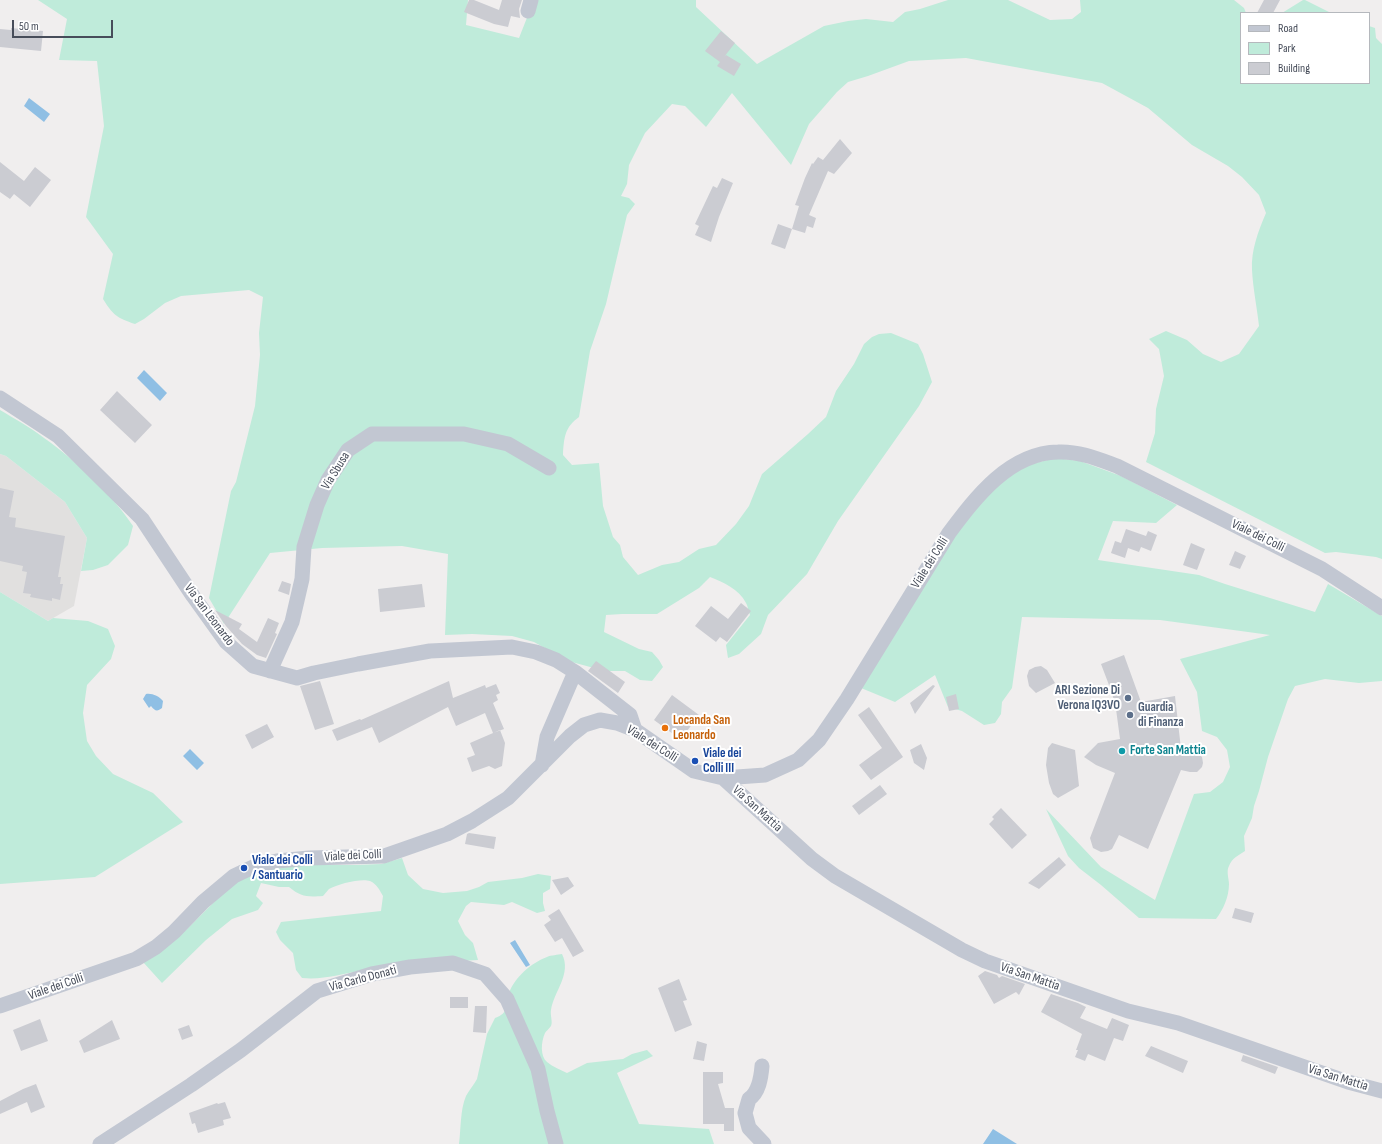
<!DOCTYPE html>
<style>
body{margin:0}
#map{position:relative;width:1382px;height:1144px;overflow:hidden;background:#f0eeee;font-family:"Sofia Sans Condensed",sans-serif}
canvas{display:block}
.legend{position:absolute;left:1240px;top:12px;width:130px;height:72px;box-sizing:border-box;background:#fff;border:1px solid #b5b8bd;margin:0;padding:5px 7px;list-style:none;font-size:12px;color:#474d5a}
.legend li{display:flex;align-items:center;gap:8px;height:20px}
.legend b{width:20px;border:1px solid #b5b8bd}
.scale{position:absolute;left:12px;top:20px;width:101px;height:18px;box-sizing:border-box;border:2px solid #474d5a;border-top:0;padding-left:5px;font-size:12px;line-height:14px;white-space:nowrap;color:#474d5a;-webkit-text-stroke:3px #fff;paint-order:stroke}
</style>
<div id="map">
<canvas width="1382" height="1144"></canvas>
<ul class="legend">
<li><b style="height:5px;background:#c2c7d2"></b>Road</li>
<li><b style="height:11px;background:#bfebda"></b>Park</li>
<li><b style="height:11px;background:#cbccd2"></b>Building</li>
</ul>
<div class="scale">50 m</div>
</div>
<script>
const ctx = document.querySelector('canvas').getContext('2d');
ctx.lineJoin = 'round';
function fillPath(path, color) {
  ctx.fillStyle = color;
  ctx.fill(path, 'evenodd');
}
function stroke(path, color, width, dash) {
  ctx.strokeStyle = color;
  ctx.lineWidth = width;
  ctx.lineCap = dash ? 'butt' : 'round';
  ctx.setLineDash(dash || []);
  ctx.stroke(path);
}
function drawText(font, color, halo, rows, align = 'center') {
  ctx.font = font + ' "Sofia Sans Condensed",sans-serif';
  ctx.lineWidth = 4;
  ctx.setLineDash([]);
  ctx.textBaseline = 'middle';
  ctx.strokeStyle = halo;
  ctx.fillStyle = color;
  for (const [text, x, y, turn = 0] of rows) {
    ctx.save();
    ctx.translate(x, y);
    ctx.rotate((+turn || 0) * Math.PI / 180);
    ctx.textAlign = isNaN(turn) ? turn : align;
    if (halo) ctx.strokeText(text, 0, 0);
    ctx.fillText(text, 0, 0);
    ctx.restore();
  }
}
fillPath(new Path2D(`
 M0 454 6 456 65 502 87 538 74 606 48 621 0 592Z`), '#e1e0df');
fillPath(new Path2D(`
 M38 0H468L466 25 519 38 534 0H696V7L757 64 824 26 848 21 866 19 893 22 905 12 920 9 948 0H1008L1050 20 1072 19 1081 12 1080 0H1234L1244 8 1246 13H1241V83H1369V26L1375 28 1376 38 1382 44V559L1376 557 1336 552 1325 553 1146 462 1155 433 1156 409 1164 376 1159 349 1149 339 1166 331 1187 340 1203 354 1221 362 1239 354 1259 326C1257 307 1253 289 1252 270 1251 250 1258 232 1266 213L1259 195 1242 177 1228 166 1192 145 1148 108 1102 83 966 58 909 61 868 76 848 82 837 92 809 124 791 165 732 93 706 127 685 106 672 104 645 133 629 165 627 184 621 196 629 198 635 204 627 215 606 304 590 351 579 417C565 427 564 437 563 455L572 465 599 463 603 506 613 537 620 545 623 557 638 575 662 565 679 562 699 549 716 545 736 524 749 506 762 474 808 434 826 417 836 391 854 364 864 344 872 337 879 334 891 333 918 344 923 354 932 382 919 406 838 521 807 574 768 615 761 634 739 654 728 658 726 645 750 615C748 611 748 606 746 603 739 589 723 582 710 577L699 588 657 614H622L606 615 604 632 639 649 652 652 659 660 663 667 652 681 640 680 625 671H605L568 661 534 642 512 636 472 634 445 635 448 554 402 546 322 548 270 553 224 624 209 598 231 491 236 482 255 406 260 355 259 333 263 297 249 290 181 296 165 303 144 319 135 324C117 318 113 315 103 299L113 254 86 217 104 126 97 61 59 60 67 19Z
 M1303 0H1305L1331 13H1282Z
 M0 410C15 419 30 427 44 438 74 459 113 495 133 526L128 545 108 565 93 570 81 571 87 538 65 502 6 456 0 454Z
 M1055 458 1080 461 1121 476 1177 505 1156 523 1113 521 1098 560 1199 575 1225 584 1315 612 1328 584 1382 616V681L1359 683 1325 679 1295 686 1288 699 1268 757 1259 791 1254 806 1252 818 1244 836 1245 851C1239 855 1232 858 1229 866 1226 871 1229 879 1229 884 1229 897 1223 910 1216 919L1139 918 1101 885 1079 868 1068 856 1046 809 1101 867 1155 900 1194 794 1210 792 1223 782 1230 767 1227 750 1217 737 1202 731 1197 692 1180 659 1270 635 1160 620 1022 617 1012 688 1002 702 1001 714 995 723 984 725 962 711 948 707 935 675 895 702 861 688 964 519 984 496 1020 467Z
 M0 592 48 621 53 618 88 621 108 629 115 646 111 659 87 685 83 713 87 741 96 756 113 774 153 793 183 822 95 877 0 884Z
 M402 858 408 875 423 889 443 893 467 891 479 887 488 882 522 878 538 874 551 876 550 889 543 893V903L545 911 537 913 512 902 504 905 471 902 466 906 458 921 465 935 473 943 478 960C438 962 400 966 360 971 340 974 324 980 302 978L296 970 293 953 280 940 276 932 281 922 381 911 383 896C380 891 377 884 370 881 361 878 338 884 329 889 327 891 325 894 323 896 307 897 301 897 289 887H279L261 883 256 896 263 903 258 910 232 919 206 940 162 983 143 962 186 930 233 883 247 875 287 865H356L381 864Z
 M562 954C572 974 554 991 551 1010 550 1015 553 1022 551 1026 549 1029 546 1031 545 1033 541 1042 540 1056 547 1062 553 1067 561 1070 567 1073L587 1063 623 1059 632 1054 647 1050 653 1056 617 1073 639 1124 709 1129 714 1144H459C461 1129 460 1110 466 1096 469 1090 474 1085 477 1079L487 1034 495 1018C510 1013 504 1005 509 993 515 977 531 963 547 957 551 955 558 955 562 954Z`), '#bfebda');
fillPath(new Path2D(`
 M29 98 50 114 44 122 24 106Z
 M144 370 167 393 160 401 137 378Z
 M146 694C152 693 159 696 163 701L162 708C157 712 155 711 151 706L149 708 143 699Z
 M190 749 204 763 197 770 183 756Z
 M515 940 530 965 526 967 510 943Z
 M993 1129 1017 1144H983Z`), '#8fbfe4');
fillPath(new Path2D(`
 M469 0H474L499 10 502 0H522L519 9 520 18 511 16 508 27 494 24 464 12Z
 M1264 0H1280L1273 13H1257Z
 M11 28 43 31 41 51 0 47V29L11 30Z
 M721 31 735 43 724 57 726 55 741 64 734 76 717 66 720 62 705 51Z
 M840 139 852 153 834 174 828 171 809 215 816 218 813 228 807 226 805 233 792 229 799 206 795 205 805 178 812 163 813 164 818 157 823 160Z
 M0 162 24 181 35 167 51 180 30 207 14 194 10 199 0 192Z
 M722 178 733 183 719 217 711 242 695 235 699 226 695 224 713 186 717 188Z
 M778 224 792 229 785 249 771 244Z
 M117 391 152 425 135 443 100 410Z
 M0 488 14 491 9 517 16 518 15 527 65 536 58 577H61L60 584H63L60 600 52 598V601L30 597 31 594 23 593 27 572 22 571 23 566 0 561Z
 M1126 529 1146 536 1148 531 1157 535 1151 551 1141 547 1139 552 1128 548 1125 558 1111 553 1115 541 1121 543Z
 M1191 543 1205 549 1197 570 1183 565Z
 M1235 551 1246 556 1240 569 1229 565Z
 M282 581 291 584 289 595 278 591Z
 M422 584 425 607 380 612 378 589Z
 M741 603 751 611 727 642 720 637 716 642 695 626 711 606 728 619Z
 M215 610 242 624 239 629 257 642 268 618 279 623 275 633 277 634 266 658 257 655 242 644 226 626Z
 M1124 655 1141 702 1175 696 1181 749 1199 754 1202 757 1203 763 1202 767 1197 772H1190L1181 770 1148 849 1119 835 1112 849 1108 851 1101 852 1093 848 1090 838 1115 773 1096 765 1084 757 1098 743 1120 739 1116 709 1112 693 1101 664Z
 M596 661 625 682 618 693 588 671Z
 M1041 666 1047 670 1055 683 1036 693 1029 686 1027 676 1029 670 1035 667Z
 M320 681 334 724 315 730 300 686Z
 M449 681 453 698 485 685 486 688 496 684 500 693 496 695 498 700 493 703 504 729 493 733 485 713 456 726 448 707 379 743 372 727 337 741 332 730 360 719 361 720Z
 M933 685 935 686 915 714 910 703Z
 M956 694 959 709 949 711 946 697Z
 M672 695 699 715 684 735 676 729 673 734 654 720Z
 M869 707 903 757 871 780 859 765 882 748 858 715Z
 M267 724 274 737 252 749 245 735Z
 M500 730 505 743 502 766 495 769 489 766 472 772 467 758 475 755 470 743Z
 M1052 743 1075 750 1079 786 1058 798 1053 794 1049 783 1046 765 1048 748Z
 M921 744 927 758 924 770 914 763 910 750Z
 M880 785 887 794 859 815 852 806Z
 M1001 808 1027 835 1012 849 989 824 994 819 992 817Z
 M469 833 496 837 494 849 465 844 467 834Z
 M1059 857 1066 865 1039 889 1028 883Z
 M568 877 574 886 561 895 552 880Z
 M1235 908 1254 913 1251 923 1232 918Z
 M559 909 584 951 573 957 562 938 555 942 544 925 551 920 548 916Z
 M985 971 997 975 999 978 1002 976 1025 984 1019 995 1016 992 994 1004 978 976Z
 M679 979 687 1000 683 1001 692 1025 675 1032 658 988Z
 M1051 994 1078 1003 1086 1007 1080 1018 1107 1029 1112 1018 1129 1025 1123 1041 1114 1038 1105 1061 1088 1054 1085 1061 1075 1057 1078 1050H1076L1082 1034 1041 1012Z
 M450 997H468V1008H450Z
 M475 1006H487L486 1033 473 1032Z
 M40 1019 48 1041 21 1051 13 1030Z
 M112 1020 120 1039 84 1053 79 1041Z
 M189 1025 193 1036 182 1040 178 1029Z
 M697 1041 707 1044 704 1061 693 1059Z
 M1151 1046 1188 1061 1183 1073 1145 1056Z
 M1243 1055 1278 1067 1275 1074 1241 1061Z
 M703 1072H723V1083L718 1084 725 1108H734V1131H724V1124H703Z
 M36 1084 45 1107 31 1113 27 1102 0 1114V1101L23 1089Z
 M225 1102 231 1118 223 1120 224 1125 198 1133 195 1123 192 1124 189 1113 217 1103 218 1104Z`), '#cbccd2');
stroke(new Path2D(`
 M528 11 531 0
 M0 398 58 436 142 519 193 596 226 642 253 666 297 678 314 673 358 664 430 651 512 647 536 652 556 660 575 672 630 715 635 730
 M270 671 292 622 302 579 304 547 317 505 328 480 348 450 372 434H464L508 444 549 468
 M542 765 547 737 575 672
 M723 778 812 859 835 876 962 950 985 961 1128 1011 1178 1023 1348 1082 1382 1091
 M0 1006 136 959 156 947 174 932 203 902 234 876 253 867 277 861 309 858 384 856 447 834 472 821 508 798 570 736 584 725 600 720 617 723 635 730 694 771 723 778 765 775 798 760 819 740 847 699 949 533C976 497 1009 453 1058 452 1079 451 1098 459 1117 466L1322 569 1382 608
 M762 1066C761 1078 759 1092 749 1099L745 1113 749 1128 764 1144
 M100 1144 191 1085 241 1050 317 991 372 974 410 967 453 963 485 974 507 999 538 1069 547 1111 556 1144`), '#c2c7d2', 15);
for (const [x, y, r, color] of [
 [1128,698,4,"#5c6f8a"],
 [1130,715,4,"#5c6f8a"],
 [665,728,4,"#e8710a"],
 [1122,751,4,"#0f9aa8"],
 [695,761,4,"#1a4fb4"],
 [244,868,4,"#1a4fb4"]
]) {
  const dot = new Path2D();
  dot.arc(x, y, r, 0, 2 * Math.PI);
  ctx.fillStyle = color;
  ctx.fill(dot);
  stroke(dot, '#fff', 1.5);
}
drawText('13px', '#474d5a', '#fff', [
 ["Via Sbusa",336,471,-58],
 ["Viale dei Colli",1258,536,26],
 ["Viale dei Colli",930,563,-58],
 ["Via San Leonardo",209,615,53],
 ["Viale dei Colli",652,744,32],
 ["Via San Mattia",757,809,42],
 ["Viale dei Colli",353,856,-3],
 ["Via San Mattia",1030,977,19],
 ["Via Carlo Donati",363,979,-15],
 ["Viale dei Colli",56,987,-19],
 ["Via San Mattia",1338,1078,17]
]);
drawText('bold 13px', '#4e5e75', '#fff', [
 ["ARI Sezione Di",1120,691],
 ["Verona IQ3VO",1120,706],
 ["Guardia",1138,708,"left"],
 ["di Finanza",1138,723,"left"]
], 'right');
drawText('bold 13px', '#c56008', '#fff', [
 ["Locanda San",673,721],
 ["Leonardo",673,736]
], 'left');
drawText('bold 13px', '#0d838f', '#fff', [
 ["Forte San Mattia",1130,751]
], 'left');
drawText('bold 13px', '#164399', '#fff', [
 ["Viale dei",703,754],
 ["Colli III",703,769],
 ["Viale dei Colli",252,861],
 ["/ Santuario",252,876]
], 'left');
</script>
